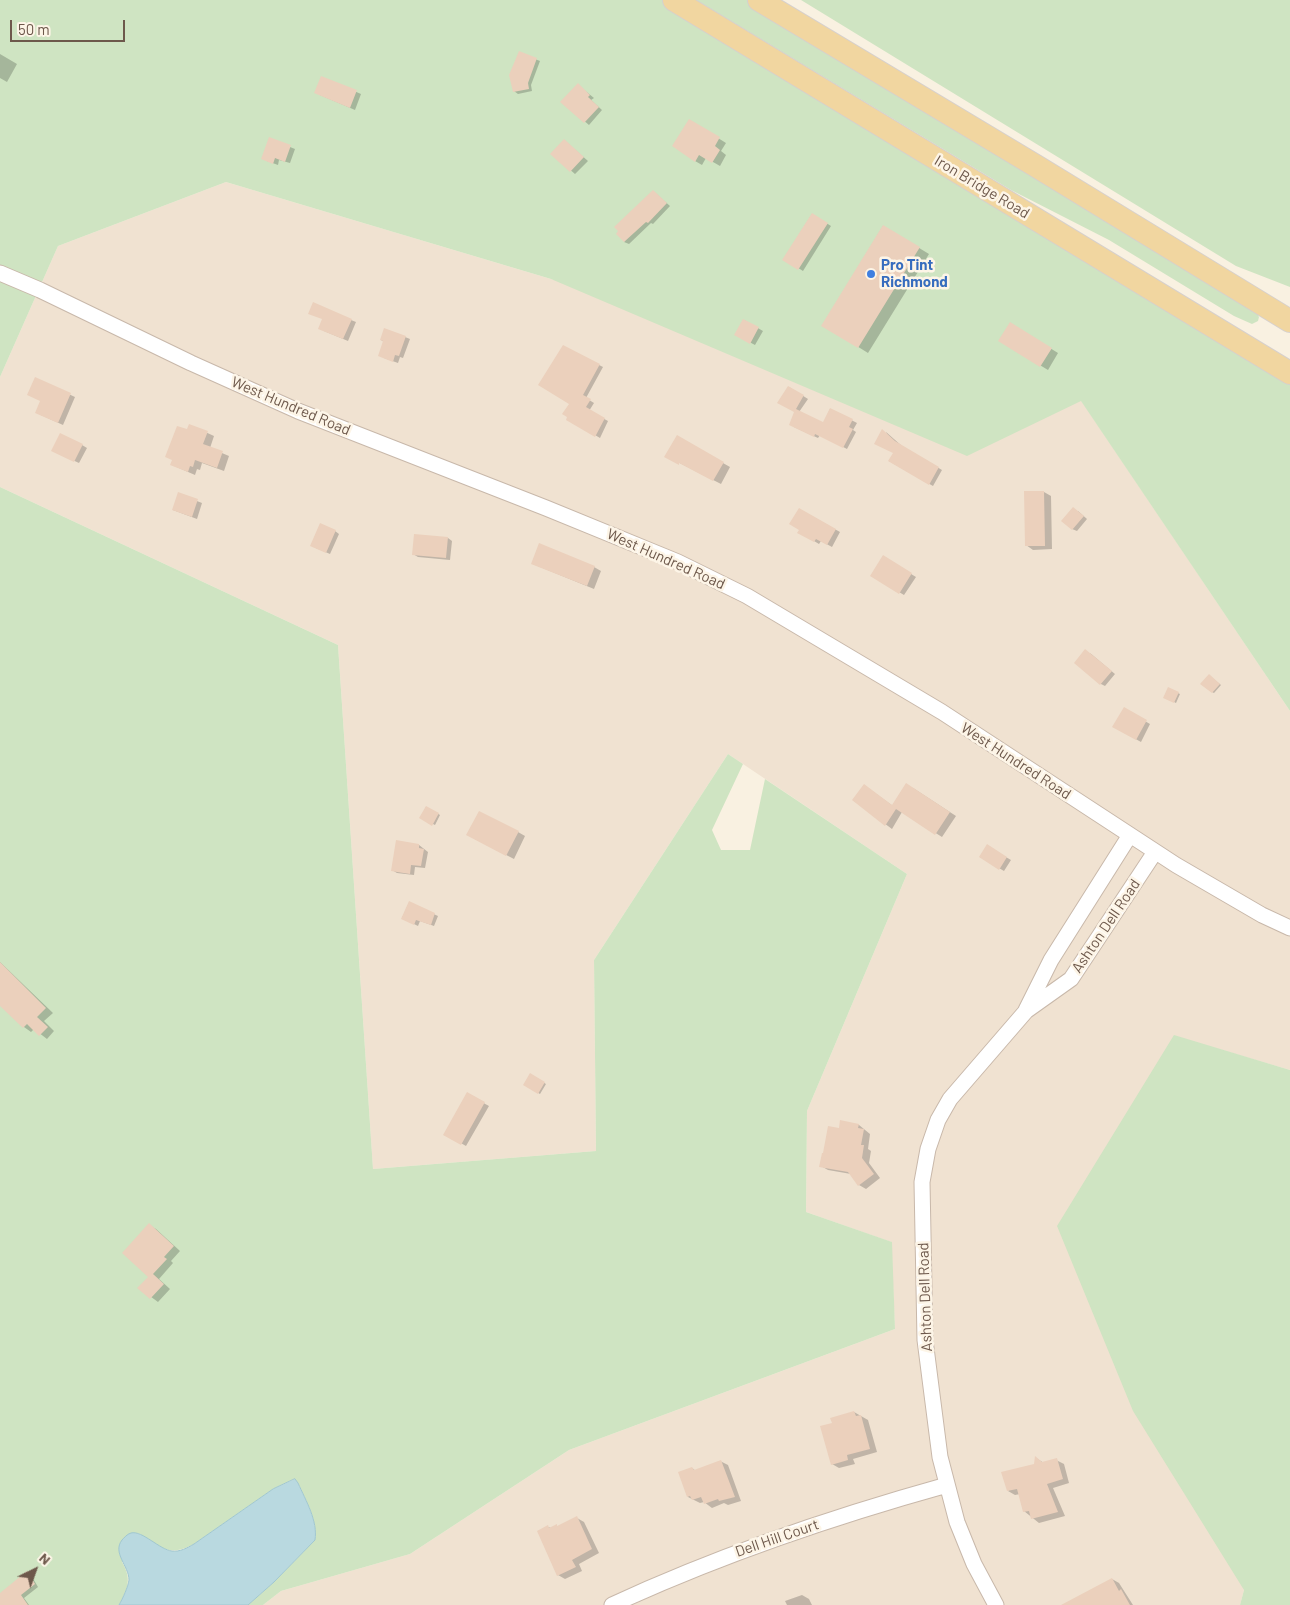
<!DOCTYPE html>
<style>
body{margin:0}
#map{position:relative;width:1290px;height:1605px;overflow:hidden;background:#f9f1e1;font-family:Barlow,sans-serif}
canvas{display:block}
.north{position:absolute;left:10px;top:1545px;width:50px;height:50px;-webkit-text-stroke:4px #fdf5e7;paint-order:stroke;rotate:42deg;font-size:14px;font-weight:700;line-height:20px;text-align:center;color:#6d584b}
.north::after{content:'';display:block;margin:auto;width:18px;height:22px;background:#6d584b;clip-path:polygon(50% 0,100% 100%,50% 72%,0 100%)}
.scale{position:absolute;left:10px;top:20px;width:115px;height:22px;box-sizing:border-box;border:2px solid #6d584b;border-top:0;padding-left:6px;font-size:15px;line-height:18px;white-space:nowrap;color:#6d584b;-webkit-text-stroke:4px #fdf5e7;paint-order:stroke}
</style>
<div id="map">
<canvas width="1290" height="1605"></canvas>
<div class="north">N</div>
<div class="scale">50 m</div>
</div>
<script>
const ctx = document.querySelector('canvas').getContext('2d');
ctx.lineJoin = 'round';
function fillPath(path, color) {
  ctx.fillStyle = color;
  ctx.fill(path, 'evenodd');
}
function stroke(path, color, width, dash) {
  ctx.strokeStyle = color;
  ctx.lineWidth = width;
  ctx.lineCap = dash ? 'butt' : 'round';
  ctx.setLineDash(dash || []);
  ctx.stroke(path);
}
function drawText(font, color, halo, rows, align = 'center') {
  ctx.font = font + ' Barlow,sans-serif';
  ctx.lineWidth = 5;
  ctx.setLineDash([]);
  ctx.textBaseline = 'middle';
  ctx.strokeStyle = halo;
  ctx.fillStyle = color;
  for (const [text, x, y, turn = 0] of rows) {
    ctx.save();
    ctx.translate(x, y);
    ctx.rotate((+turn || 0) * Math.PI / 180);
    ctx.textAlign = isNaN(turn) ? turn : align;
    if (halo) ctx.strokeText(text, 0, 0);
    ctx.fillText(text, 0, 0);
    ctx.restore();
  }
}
fillPath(new Path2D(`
 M226 182 551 279 1081 400 1290 711V1070L1174 1036 1244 1590 1240 1605H263L281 1591 410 1554 569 1450 895 1329 891 1242 806 1212 807 1111 907 874 728 754 594 960 596 1151 373 1169 338 645 0 487V377L58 246Z`), '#f0e2d1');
fillPath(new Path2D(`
 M0 0H668L1290 374V711L1081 401 967 456 551 279 226 182 58 246 0 377Z
 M696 0H750L1254 307 1259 317 1258 321 1252 324 1234 316 1109 240 1011 190Z
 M801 0H1290V287L1236 266Z
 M0 487 338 645 373 1169 596 1151 594 960 728 754 743 764 712 830 721 850H750L765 779 907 874 807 1111 806 1212 892 1242 895 1329 569 1450 410 1554 281 1591 263 1605H248L274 1582 315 1540C318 1521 306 1501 298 1483L294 1479 273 1489 194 1544C170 1557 159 1548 138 1533L122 1562C132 1579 128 1588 119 1605H0Z
 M1174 1035 1290 1070V1605H1240L1244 1590 1133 1411 1057 1226Z`), '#cfe4c2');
const water = new Path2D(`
 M295 1479 298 1483C306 1501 318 1521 315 1540L274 1582 248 1605H119C123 1598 128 1587 129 1580 129 1566 112 1553 122 1540 124 1538 127 1534 131 1533 142 1530 160 1550 172 1551 180 1552 187 1548 194 1544L273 1489Z`);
fillPath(water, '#b9d9e0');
stroke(water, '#a0c7d0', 1);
fillPath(new Path2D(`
 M520 53 540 61 531 85 532 91 518 94 514 91Z
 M0 54 17 64 7 82 0 78Z
 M322 77 361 94 355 110 320 95Z
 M578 85 594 98 591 100 602 110 589 125 562 102Z
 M689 120 726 143 721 151 726 155 720 166 706 158 702 165 695 161Z
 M270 139 295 149 290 163 279 160 278 165 267 161Z
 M564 140 588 161 575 174 552 154Z
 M653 191 670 206 653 224 651 223 629 244 624 242Z
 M812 214 831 226 803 271 784 259Z
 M883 226 929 254 868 353 823 325Z
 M351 320 356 322 348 341 324 331Z
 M744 320 763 331 755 345 736 335Z
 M1011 324 1058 353 1048 370 1000 341Z
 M405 337 410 339 403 358 400 357 398 363 384 358V342L381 340Z
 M563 347 603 367 586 398 594 403 589 411 608 421 600 438 568 419 570 404Z
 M36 379 75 397 63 425 41 415V401Z
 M789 387 808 399 799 412 823 424 830 409 857 423 853 430 856 432 847 449 820 435 818 438 794 427 795 412Z
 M190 425 214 436 210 448 229 456 224 471 202 463 200 470 197 469 195 475 172 465Z
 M886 432 903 447 942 470 933 486 889 461 894 453Z
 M677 437 730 467 721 484 666 456Z
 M82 445 87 448 79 463 57 453Z
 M1025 492H1044L1051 496 1052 549 1033 550 1026 545Z
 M179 494 202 503 197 519 173 510Z
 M799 509 840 532 832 547 821 541 819 544 799 532 801 529Z
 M1078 511 1087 519 1077 531 1072 529Z
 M335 531 339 534 330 554 316 548Z
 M448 538 452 541 450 560 418 557 413 554Z
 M883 557 916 577 904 595 872 576Z
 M533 564 594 567 601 571 594 589Z
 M1090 653 1115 674 1105 686 1101 684Z
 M1211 677 1221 685 1214 693 1212 692Z
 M1169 689 1180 694 1176 703 1165 697Z
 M1124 709 1150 724 1141 742 1114 727Z
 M865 786 893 806 913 788 956 816 942 837 902 812 892 829 853 800Z
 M426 807 440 815 435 825 421 818Z
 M518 832 525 836 514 859 475 839Z
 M419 845 428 852 425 868 415 867 414 875 397 873 392 870Z
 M987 846 1011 860 1004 871 980 857Z
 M409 903 438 916 434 926 420 921 418 926 402 918Z
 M0 962 53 1013 44 1021 54 1031 47 1039 34 1029 31 1032 24 1027 0 1004Z
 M530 1075 546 1084 540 1094 525 1085Z
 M467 1094 489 1106 466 1146 445 1134Z
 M841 1122 859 1125 870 1134 868 1149 871 1151 869 1163 880 1178 866 1189 859 1185 851 1174 828 1170 821 1166 840 1129Z
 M149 1225 156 1229 180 1251 171 1261 173 1263 159 1279 170 1289 158 1302 139 1288 150 1277Z
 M854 1412 868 1420 877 1452 853 1459 855 1464 839 1468 832 1464 833 1424Z
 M1036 1458 1044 1463 1056 1460 1064 1464 1069 1483 1053 1488 1065 1516 1039 1523 1024 1511 1020 1494 1015 1495 1008 1491 1035 1465Z
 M720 1461 728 1465 741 1501 728 1505 724 1503 712 1508 704 1502 700 1503 688 1497 692 1468 696 1471Z
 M577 1518 584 1522 599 1553 579 1564 582 1571 565 1579 558 1575 548 1527 551 1528 557 1526 558 1527Z
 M27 1573 31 1575 38 1587 24 1598 29 1605H1L0 1595Z
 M1112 1579 1119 1583 1133 1605H1070Z
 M802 1595 809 1599 812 1605H787L785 1601Z`), '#0003');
fillPath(new Path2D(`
 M519 51 537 58 528 83 529 89 513 92 509 75Z
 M321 76 357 90 350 108 314 93Z
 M578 83 590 95 588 97 599 107 584 123 560 102Z
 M689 119 720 137 715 146 720 150 712 163 699 155 695 162 672 146Z
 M269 137 291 145 285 162 275 158 273 164 261 159Z
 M564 139 584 157 570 172 550 154Z
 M653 190 667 203 648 223 646 222 624 242 616 234 618 231 614 227Z
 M812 213 828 223 798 270 782 260Z
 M883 225 920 247 858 348 821 326Z
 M313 302 352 319 343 339 318 329 322 319 308 314Z
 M743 319 759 327 750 344 734 335Z
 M1010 322 1052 348 1040 367 998 341Z
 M384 328 406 336 399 356 395 355 393 362 378 356 383 341 380 340Z
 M563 345 600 364 583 395 591 399 586 407 605 418 595 437 566 420 567 417 562 414 569 404 538 385Z
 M35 377 71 393 58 423 35 413 40 401 27 395Z
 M788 386 804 395 796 409 823 422 830 408 853 419 849 427 853 429 843 448 815 434 814 437 789 425 794 412 777 403Z
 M189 424 208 431 203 444 223 451 217 468 195 460 193 467 190 466 188 472 170 465 172 460 165 457 177 426 187 429Z
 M882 429 895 441 939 467 929 485 888 461 893 453 874 444Z
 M60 433 83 444 74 462 51 451Z
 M677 435 724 462 713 481 679 463V465L664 457Z
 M1024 491H1044L1045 546H1025Z
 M178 492 198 499 192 517 172 510Z
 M1073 507 1084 516 1072 530 1061 521Z
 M799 508 836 529 827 545 816 539 814 542 797 533 799 530 789 524Z
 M320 523 336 530 326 553 310 546Z
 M414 534 448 537 446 558 412 555Z
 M539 543 595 566 587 586 531 564Z
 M883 555 912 573 899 594 870 576Z
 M1085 649 1112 671 1100 685 1074 663Z
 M1209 674 1220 684 1212 693 1200 684Z
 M1168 687 1179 692 1174 703 1163 698Z
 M1124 707 1147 720 1136 740 1112 727Z
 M906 783 950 812 935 835 896 809 885 826 852 800 864 784 892 805Z
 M426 806 439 813 432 826 419 818Z
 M479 811 519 831 506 856 466 835Z
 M396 840 419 844V848L424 849 421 866 411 865 410 874 391 871Z
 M987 844 1007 857 999 870 979 857Z
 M409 901 435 913 431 925 416 920 414 925 401 919Z
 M0 962 46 1008 37 1017 48 1027 39 1036 27 1024 23 1028 0 1006Z
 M530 1073 545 1082 538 1094 523 1085Z
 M467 1092 485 1102 461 1145 443 1135Z
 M840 1120 859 1124 858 1128 864 1129 861 1145H864L862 1158 874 1174 858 1186 848 1172 819 1167 822 1153H823L828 1126 839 1128Z
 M149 1223 174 1246 164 1257 167 1259 153 1274 164 1284 150 1299 137 1288 148 1277 122 1253Z
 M854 1411 856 1416 861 1415 870 1449 847 1455 848 1460 831 1465 820 1426 832 1423 830 1418Z
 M1035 1456 1042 1462 1057 1458 1063 1479 1047 1484 1058 1512 1031 1519 1029 1511 1023 1512 1017 1489 1007 1491 1001 1472 1034 1464Z
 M721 1460 735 1497 719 1501 718 1499 704 1504 701 1497 692 1500 690 1496 687 1497 678 1472 692 1467 694 1470Z
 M577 1516 592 1549 572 1560 576 1567 557 1576 537 1531 548 1525 549 1528 557 1524V1526Z
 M27 1571 35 1584 21 1595 28 1605H0V1593Z
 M1112 1578 1119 1591 1121 1589 1130 1605H1061Z`), '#ebd0bc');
const minor = new Path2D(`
 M0 273 40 290 191 363 298 411 546 508 678 562 747 596 942 712 1176 865 1262 915 1290 928
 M1026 1010 1051 960 1130 835
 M612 1605C720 1555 832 1517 947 1485
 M996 1605 974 1564 957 1522 940 1457 925 1340 922 1182 928 1149 938 1120 950 1099 1026 1011 1071 979 1155 852`);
const primary = new Path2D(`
 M674 0 1290 373
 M759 0 1036 166 1290 321`);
stroke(minor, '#c8b8aa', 17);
stroke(primary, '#d6d0cd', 24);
stroke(minor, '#fff', 15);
stroke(primary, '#f1d6a0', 22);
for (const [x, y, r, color] of [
 [871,274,5,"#3f7fe0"]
]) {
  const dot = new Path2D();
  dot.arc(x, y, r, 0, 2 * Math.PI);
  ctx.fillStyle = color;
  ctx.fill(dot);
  stroke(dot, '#fdf5e7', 2);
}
drawText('15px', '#6d584b', '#fdf5e7', [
 ["Iron Bridge Road",982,187,31],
 ["West Hundred Road",291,406,23],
 ["West Hundred Road",666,559,24],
 ["West Hundred Road",1016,761,33],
 ["Ashton Dell Road",1106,926,-56],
 ["Ashton Dell Road",925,1297,-92],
 ["Dell Hill Court",777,1538,-19]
]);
drawText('bold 15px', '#366cbe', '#fdf5e7', [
 ["Pro Tint",881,265],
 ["Richmond",881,282]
], 'left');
</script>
